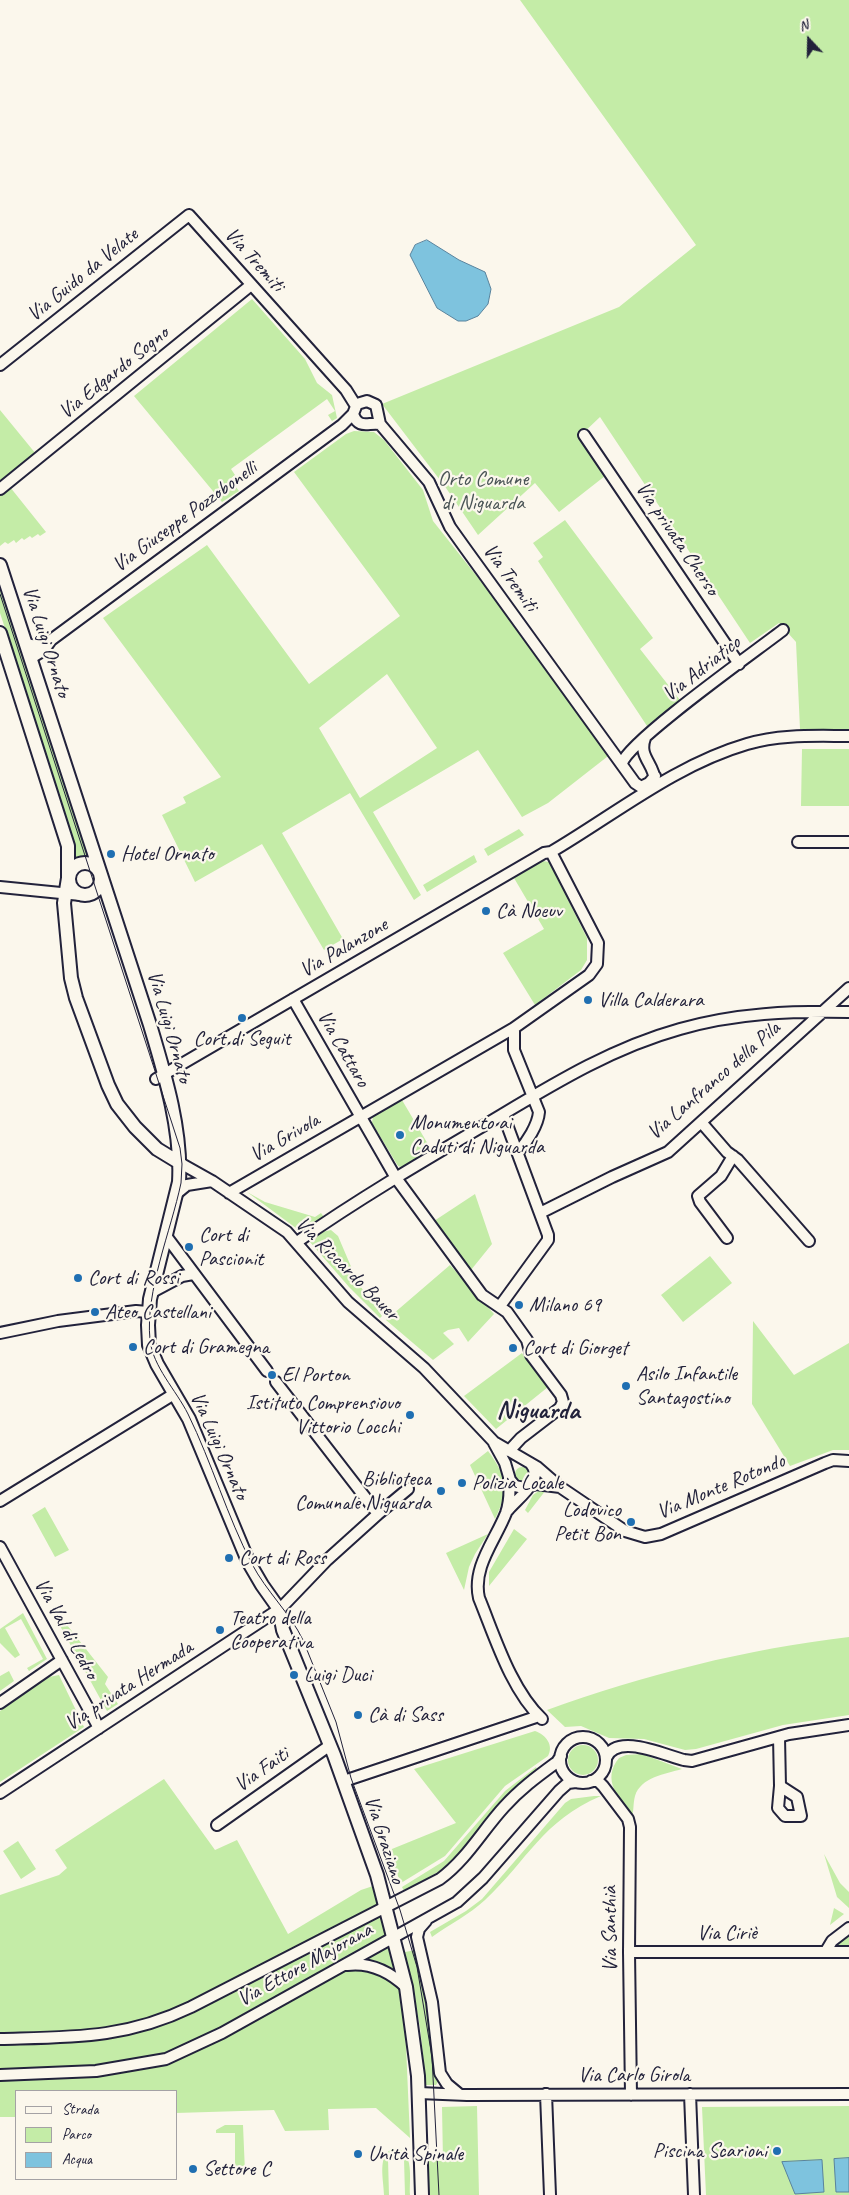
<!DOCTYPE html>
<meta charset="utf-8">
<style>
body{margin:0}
#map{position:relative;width:849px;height:2195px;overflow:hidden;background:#fbf7ec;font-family:Caveat,sans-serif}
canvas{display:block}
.legend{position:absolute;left:15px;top:2090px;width:162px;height:90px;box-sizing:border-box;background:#fbf7ec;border:1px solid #a4a2a5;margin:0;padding:6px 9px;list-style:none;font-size:15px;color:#22223b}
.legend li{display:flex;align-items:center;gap:10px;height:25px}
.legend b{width:25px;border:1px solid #a4a2a5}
.north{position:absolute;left:784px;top:15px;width:50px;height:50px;-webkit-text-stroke:4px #fbf7ec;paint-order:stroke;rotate:339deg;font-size:14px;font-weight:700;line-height:20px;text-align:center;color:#22223b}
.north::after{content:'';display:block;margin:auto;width:18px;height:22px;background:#22223b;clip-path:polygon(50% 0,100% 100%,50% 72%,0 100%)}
</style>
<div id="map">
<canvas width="849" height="2195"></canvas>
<ul class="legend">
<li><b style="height:6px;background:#fbf7ec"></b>Strada</li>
<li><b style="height:14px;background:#c4eca7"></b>Parco</li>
<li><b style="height:14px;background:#7ec3de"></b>Acqua</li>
</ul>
<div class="north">N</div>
</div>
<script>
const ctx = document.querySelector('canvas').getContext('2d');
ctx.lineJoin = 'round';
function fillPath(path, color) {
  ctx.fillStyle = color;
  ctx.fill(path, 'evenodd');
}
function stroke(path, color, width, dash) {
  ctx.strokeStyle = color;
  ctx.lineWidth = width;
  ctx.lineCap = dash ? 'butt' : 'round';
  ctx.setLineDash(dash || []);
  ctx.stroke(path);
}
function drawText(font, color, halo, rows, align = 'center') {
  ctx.font = font + ' Caveat,sans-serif';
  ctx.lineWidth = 4.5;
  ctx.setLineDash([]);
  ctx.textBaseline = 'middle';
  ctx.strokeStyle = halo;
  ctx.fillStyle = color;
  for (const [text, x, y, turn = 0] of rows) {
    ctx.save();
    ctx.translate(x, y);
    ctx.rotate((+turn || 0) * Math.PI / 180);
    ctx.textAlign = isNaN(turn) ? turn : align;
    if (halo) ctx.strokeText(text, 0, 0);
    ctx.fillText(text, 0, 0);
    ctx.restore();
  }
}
fillPath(new Path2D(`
 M520 0H849V729H800L796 642 779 623 750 643 600 417 579 437 605 476 559 512 535 483 478 535 446 488 382 404 619 307 696 245Z
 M252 299 305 359 317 383 332 395 337 418 332 421 328 415 335 411 327 399 231 469 235 475 230 479 239 491 222 502 134 396Z
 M0 410 36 454 0 484Z
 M354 431 374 432 384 440 423 490 433 521 525 637 612 753 548 803 522 817 478 750 373 812 421 895 414 900 350 793 282 833 343 939 324 950 262 844 195 882 162 815 186 803 183 797 221 777 103 618 207 545 309 684 400 616 294 472 346 434ZM387 674 437 748 360 798 319 728Z
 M10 487 46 532 40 536 38 534 32 538 30 536 24 540 22 538 16 543 14 540 8 544 5 542 0 546V496Z
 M565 520 653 638 640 649 680 700 647 726 538 561 543 557 533 543Z
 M0 588 22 653H25L90 859 72 861 11 657 14 656 0 613Z
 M802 749H849V806H801Z
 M519 829 524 835 488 856 484 849Z
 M474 855 477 862 427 892 423 885Z
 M543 861 549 862 587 938V960L581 970 535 1005 503 953 544 929 514 878Z
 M402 1100 432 1151 404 1168 398 1166 372 1123 373 1116Z
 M247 1192 265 1202 315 1217 321 1213 324 1217 300 1231Z
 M475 1194 492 1244 471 1270 434 1221Z
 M331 1230 338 1236 358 1283 382 1316 380 1318 349 1287 310 1242 322 1232Z
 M710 1256 732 1283 683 1322 661 1295Z
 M450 1265 494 1314 468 1342 459 1328 448 1330 443 1333 454 1344 433 1360 386 1320Z
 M753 1321 794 1375 849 1343V1450H833L790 1466 752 1404Z
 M522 1353C529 1366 545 1373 548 1387L496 1429 464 1396Z
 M488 1451C507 1476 509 1491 495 1519L470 1465Z
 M515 1474a7 7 0 1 1 14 0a7 7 0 1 1-14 0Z
 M540 1490H546L528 1513 525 1510 533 1495Z
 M45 1507 69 1550 55 1557 32 1515Z
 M514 1529 527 1539 489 1586V1572Z
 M488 1534 475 1554 469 1567 464 1590 446 1553Z
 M56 1611 108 1677 105 1684 118 1704 107 1711 54 1615Z
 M23 1613 47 1659 29 1671 27 1668 43 1659 21 1619 5 1628 20 1655 15 1658 0 1643V1629Z
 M849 1637V1715L783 1725 696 1749 685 1750 644 1739 609 1738 581 1726 565 1727 547 1710C644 1675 746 1649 849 1637Z
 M9 1671 14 1681 0 1691V1676Z
 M59 1675 84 1727 0 1782V1711L49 1677Z
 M535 1731C546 1735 554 1745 548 1756L505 1786 445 1856 401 1883 387 1851 456 1823 414 1769Z
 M568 1760a15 15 0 1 1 30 0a15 15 0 1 1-30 0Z
 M642 1754 682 1769C665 1774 641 1777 635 1796 633 1803 634 1811 632 1816 619 1798 601 1780 619 1758L626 1755Z
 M536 1767 537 1770 507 1797 447 1867 404 1891 402 1887 444 1861 505 1791Z
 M164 1779 215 1850 237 1840 288 1934 361 1890 373 1886 401 1996 406 2046 410 2138 376 2108 328 2109 329 2130 285 2131 274 2110 176 2113V2091H16V2117H0V1895L59 1875 67 1868 55 1850Z
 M594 1796H601C542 1821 528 1860 485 1900 469 1915 450 1924 432 1937L430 1932 466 1911 482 1899 565 1803 571 1799Z
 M18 1841 36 1869 21 1879 3 1851Z
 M824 1854 840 1883 849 1892V1908L837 1897Z
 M834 1908 844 1914 830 1925Z
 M849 1933V1949L832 1950Z
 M416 1950 428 2002 439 2080 436 2085H426L420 2027 405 1952Z
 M477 2106 479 2195H428V2161H443L442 2107Z
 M849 2106V2195H706L702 2107Z
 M225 2125H243L245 2172H235V2133H216V2130Z
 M395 2148C415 2151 409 2180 410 2195H405L404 2159 400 2154 395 2153 388 2159 389 2195H384C384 2180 376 2153 395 2148Z`), '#c4eca7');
const water = new Path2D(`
 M427 240 459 260 485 272 491 289 488 304 478 316 466 321H458L437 308 410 255 415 245Z
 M849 2158V2192H836L834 2159Z
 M822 2160 824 2192 795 2194 782 2162Z`);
fillPath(water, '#7ec3de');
stroke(water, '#59839d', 1);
const minor = new Path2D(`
 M0 365 189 215 346 390 356 406
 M380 424C368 422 359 430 353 414L357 404 367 401 376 405 380 424 429 482 450 527 465 548 635 783 641 787 649 783 655 776
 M584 435 739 664
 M0 489 251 285
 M26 644 36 646 51 640 342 425 353 414
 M31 658 44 650 51 640
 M645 738C638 757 654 763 655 781
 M622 763C630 740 756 651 783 630
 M798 842H849
 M0 887 81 895
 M293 999 396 1178 482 1295 507 1312 527 1340 531 1355 561 1395 563 1402 560 1408 521 1438 509 1451
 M514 1028V1050L539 1112C538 1125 527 1142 518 1152
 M156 1079 544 853 551 852C614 815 675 765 747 744 780 734 815 736 849 736
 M701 1122 727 1152 738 1160 809 1241
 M180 1163 212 1181 287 1232 348 1302 424 1368 494 1442 537 1467 560 1487 625 1531 645 1537 661 1534 825 1463 833 1460 849 1461
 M229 1193 514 1028 589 975 597 964 598 943 551 852
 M176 1194 187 1185 212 1181
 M540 1213 612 1177 668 1152 849 988
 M166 1236 267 1371
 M727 1238 700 1202 698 1196 721 1176 733 1156
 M297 1242C357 1200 420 1163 483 1126 547 1088 608 1049 680 1029 736 1013 791 1011 849 1012
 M152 1292 182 1276 193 1274
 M500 1306 548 1240V1235L503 1114
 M0 1333 58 1321 136 1311 148 1312
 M276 1382 378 1514
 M494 1443 505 1463 510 1480 515 1486 524 1488 536 1484 560 1487
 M509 1478C510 1490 510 1502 506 1513 495 1541 472 1567 479 1598 495 1637 511 1690 542 1719
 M0 1501 174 1394
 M508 1510C518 1498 545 1479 531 1464
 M0 1547 99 1728
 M0 1703 62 1660
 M779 1737 780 1786 778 1808 785 1816H801L797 1797 780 1786
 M560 1760a23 23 0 1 1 46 0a23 23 0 1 1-46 0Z
 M606 1758C617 1732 666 1756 684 1760L692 1761 789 1734 849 1725
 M344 1781 539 1716
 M591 1781H598L603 1786 628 1819 630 1827 629 1952 631 2095
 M0 1793 281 1608 327 1560 378 1514 408 1489
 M217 1825 329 1746
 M426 1921 419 1929 417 1937 432 2002 440 2073 447 2084 459 2094
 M826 1951 832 1941 849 1928
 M629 1952H849
 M347 1965C370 1962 390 1972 406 1987
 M0 2039C71 2037 125 2039 191 2007L440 1879C467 1859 482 1831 504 1807 520 1789 538 1776 557 1762L561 1756
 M0 2075 96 2071 166 2059 222 2033 457 1902 483 1878 559 1791 568 1783 576 1782
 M419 2093 467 2095 849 2094
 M546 2094 550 2195
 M690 2094 694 2195`);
const major = new Path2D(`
 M0 565 150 1025C165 1075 182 1130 179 1182L150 1299 148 1325 149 1345 157 1364 189 1419 248 1561 262 1585 279 1609 283 1630 334 1755 377 1875 406 1987 418 2076 422 2195
 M0 633 68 846V878L64 903 71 978 76 998 108 1085 117 1104 135 1127 157 1149 180 1163
 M69 879a16 16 0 1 1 32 0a16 16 0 1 1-32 0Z`);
stroke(minor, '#22223b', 14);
stroke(major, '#22223b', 16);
stroke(minor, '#fbf7ec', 10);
stroke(major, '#fbf7ec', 12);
stroke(new Path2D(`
 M0 594 180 1148 182 1164 181 1183C171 1231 145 1291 150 1340 153 1367 176 1390 188 1414 212 1463 227 1516 252 1564 266 1591 290 1613 303 1640L336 1722 351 1778 400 1910 417 1967 432 2057 439 2195`), '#22223b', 1);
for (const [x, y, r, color] of [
 [111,854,5,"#1f6fb2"],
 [486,911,5,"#1f6fb2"],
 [588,1000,5,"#1f6fb2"],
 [242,1018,5,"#1f6fb2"],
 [400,1135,5,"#1f6fb2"],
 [189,1247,5,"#1f6fb2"],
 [78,1278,5,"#1f6fb2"],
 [519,1305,5,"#1f6fb2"],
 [95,1312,5,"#1f6fb2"],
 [133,1347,5,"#1f6fb2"],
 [513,1348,5,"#1f6fb2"],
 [272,1375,5,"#1f6fb2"],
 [626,1386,5,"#1f6fb2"],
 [410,1415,5,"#1f6fb2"],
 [462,1483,5,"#1f6fb2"],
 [441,1491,5,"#1f6fb2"],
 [631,1522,5,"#1f6fb2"],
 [229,1558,5,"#1f6fb2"],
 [220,1630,5,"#1f6fb2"],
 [294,1675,5,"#1f6fb2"],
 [358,1715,5,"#1f6fb2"],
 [777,2151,5,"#1f6fb2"],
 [358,2154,5,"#1f6fb2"],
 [193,2169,5,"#1f6fb2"]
]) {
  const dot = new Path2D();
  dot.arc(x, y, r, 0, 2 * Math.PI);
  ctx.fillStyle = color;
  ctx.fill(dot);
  stroke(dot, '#fbf7ec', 2);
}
drawText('21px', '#22223b', '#fbf7ec', [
 ["Via Tremiti",254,260,48],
 ["Via Guido da Velate",83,275,-39],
 ["Via Edgardo Sogno",114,373,-39],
 ["Via Giuseppe Pozzobonelli",185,517,-36],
 ["Via privata Cherso",677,539,56],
 ["Via Tremiti",510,578,54],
 ["Via Luigi Ornato",46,642,72],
 ["Via Adriatico",702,669,-38],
 ["Via Palanzone",344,948,-30],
 ["Via Luigi Ornato",169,1027,74],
 ["Via Cattaro",343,1049,60],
 ["Via Lanfranco della Pila",714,1081,-41],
 ["Via Grivola",285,1138,-30],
 ["Via Riccardo Bauer",347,1269,45],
 ["Via Luigi Ornato",219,1446,66],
 ["Via Monte Rotondo",721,1487,-23],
 ["Via Val di Ledro",66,1629,61],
 ["Via privata Hermada",129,1686,-33],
 ["Via Faiti",262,1770,-35],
 ["Via Graziano",384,1840,72],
 ["Via Santhià",610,1929,-90],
 ["Via Ciriè",727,1933],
 ["Via Ettore Majorana",305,1965,-29],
 ["Via Carlo Girola",634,2075]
]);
drawText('21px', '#4a5456', '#fbf7ec', [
 ["Orto Comune",483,479],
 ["di Niguarda",483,503]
]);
drawText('21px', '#22223b', '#fbf7ec', [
 ["Hotel Ornato",121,854],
 ["Cà Noeuv",496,911],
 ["Villa Calderara",598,1000],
 ["Cort di Seguit",242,1039,"center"],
 ["Monumento ai",410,1123],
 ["Caduti di Niguarda",410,1147],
 ["Cort di",199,1235],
 ["Pascionit",199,1259],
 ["Cort di Rossi",88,1278],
 ["Milano 69",529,1305],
 ["Ateo Castellani",105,1312],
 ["Cort di Gramegna",143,1347],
 ["Cort di Giorget",523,1348],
 ["Asilo Infantile",636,1374],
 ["Santagostino",636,1398],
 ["El Porton",282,1375],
 ["Istituto Comprensiovo",400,1403,"right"],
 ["Vittorio Locchi",400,1427,"right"],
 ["Biblioteca",431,1479,"right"],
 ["Comunale Niguarda",431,1503,"right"],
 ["Polizia Locale",472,1483],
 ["Lodovico",621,1510,"right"],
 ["Petit Bon",621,1534,"right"],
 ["Cort di Ross",239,1558],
 ["Teatro della",230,1618],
 ["Cooperativa",230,1642],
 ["Luigi Duci",304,1675],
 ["Cà di Sass",368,1715],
 ["Piscina Scarioni",767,2151,"right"],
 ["Unità Spinale",368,2154],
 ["Settore C",203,2169]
], 'left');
drawText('bold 26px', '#22223b', '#fbf7ec', [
 ["Niguarda",538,1411]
]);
</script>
